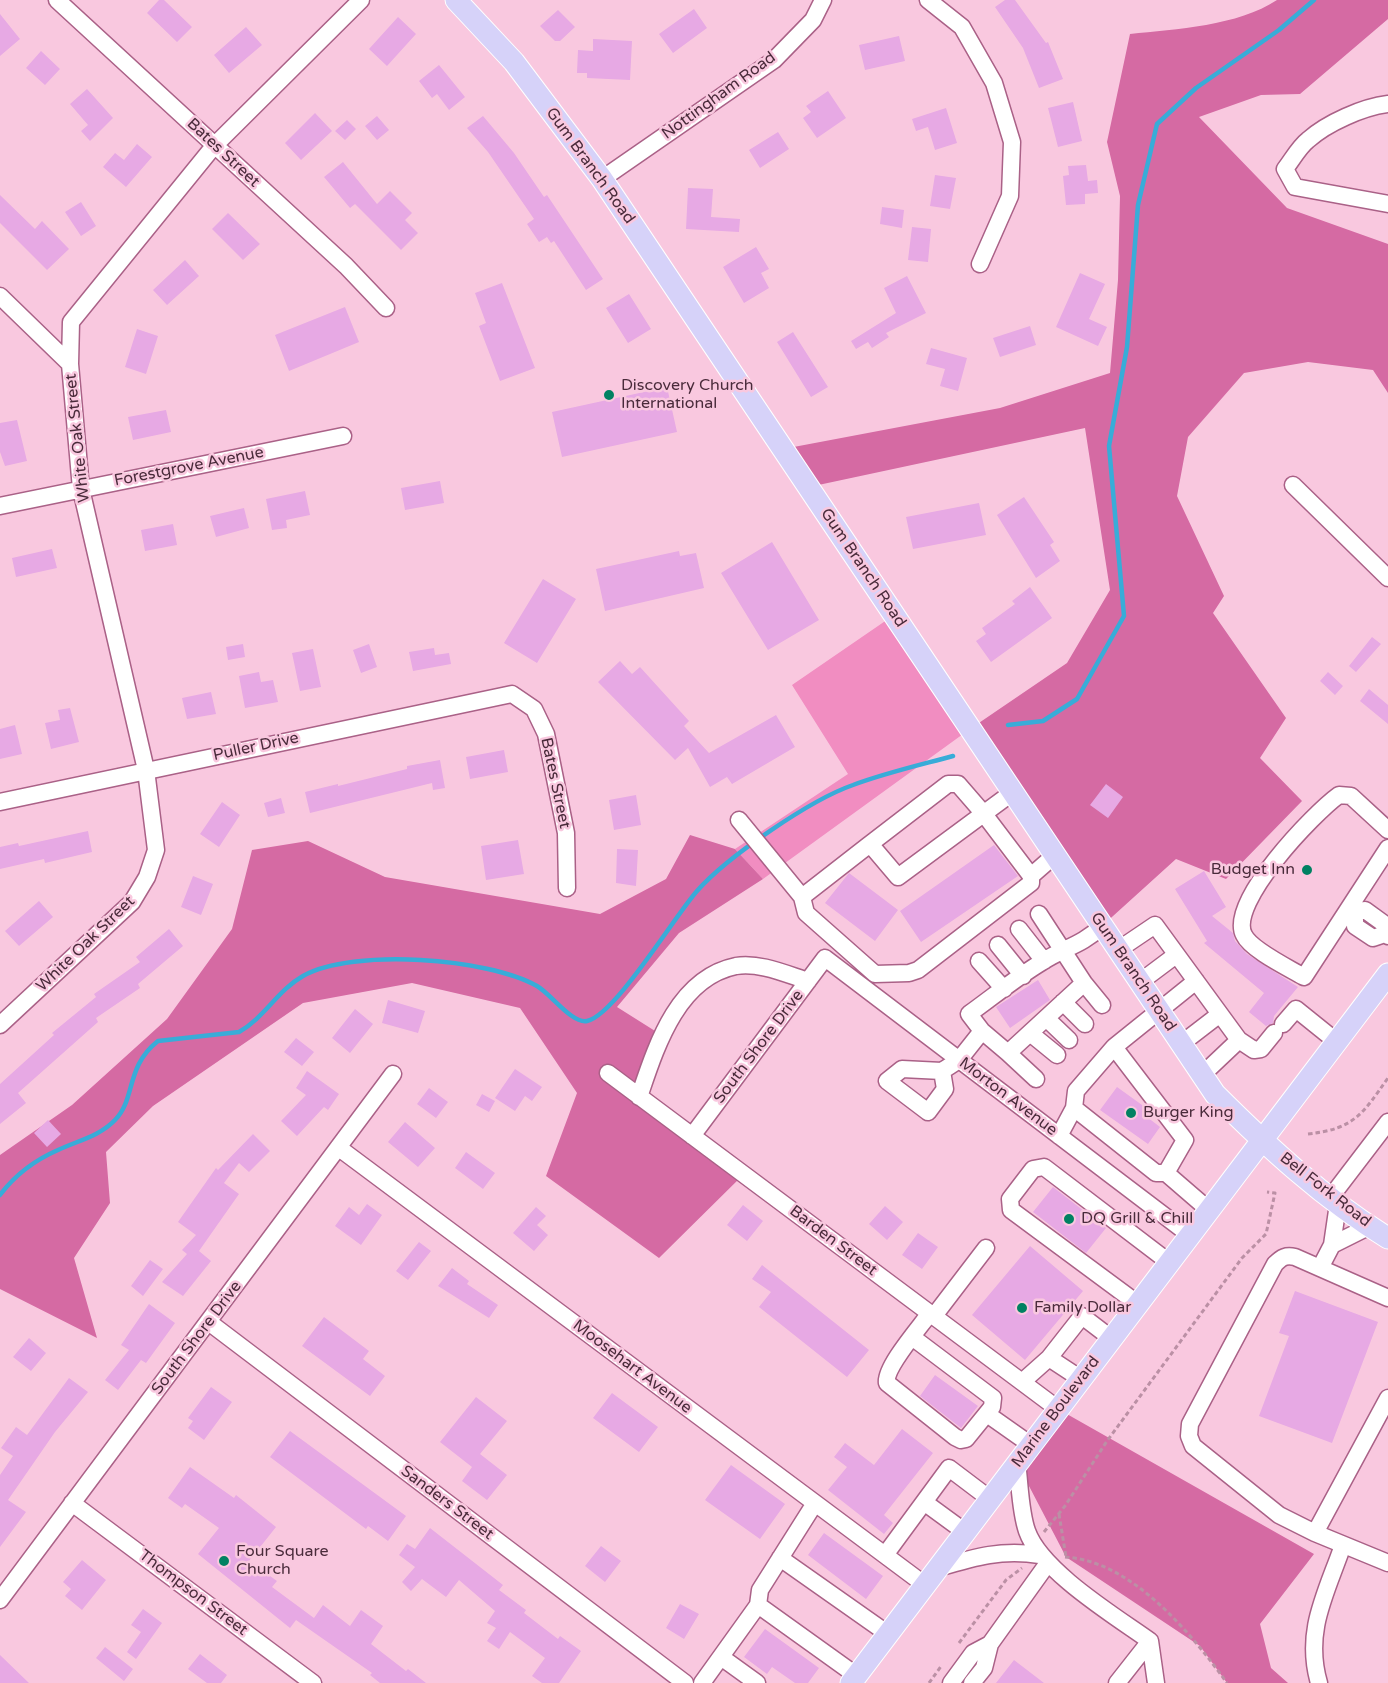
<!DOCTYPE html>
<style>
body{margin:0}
canvas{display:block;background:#f9c8df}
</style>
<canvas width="1388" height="1683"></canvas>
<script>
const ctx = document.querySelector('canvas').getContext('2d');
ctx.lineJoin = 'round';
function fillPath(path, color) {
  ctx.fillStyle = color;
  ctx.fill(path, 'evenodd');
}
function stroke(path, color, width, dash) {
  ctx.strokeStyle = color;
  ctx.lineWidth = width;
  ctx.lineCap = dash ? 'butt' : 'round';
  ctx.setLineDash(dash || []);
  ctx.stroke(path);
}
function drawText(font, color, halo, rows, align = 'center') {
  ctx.font = font + ' "Varela Round",sans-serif';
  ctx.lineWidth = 5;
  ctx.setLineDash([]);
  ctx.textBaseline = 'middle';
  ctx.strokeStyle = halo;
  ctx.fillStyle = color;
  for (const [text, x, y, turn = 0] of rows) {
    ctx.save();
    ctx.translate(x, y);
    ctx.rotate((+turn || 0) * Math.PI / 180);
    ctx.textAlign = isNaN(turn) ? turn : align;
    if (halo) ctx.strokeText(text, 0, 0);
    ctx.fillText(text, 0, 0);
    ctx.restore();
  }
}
fillPath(new Path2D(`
 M894 615 970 729 763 879 735 849 848 774 792 685Z`), '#f18dc1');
fillPath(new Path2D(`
 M1277 0H1388V19L1300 94 1261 95 1199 117 1287 208 1388 244V393L1373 370 1308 362 1244 373 1188 437 1177 496 1224 596 1213 613 1286 718 1260 758 1302 801 1226 879 1176 859 1102 926 970 729 1067 663 1110 590 1085 428 809 487 783 449 1000 408 1110 373 1118 280 1120 196 1107 142 1130 34C1176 29 1238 26 1277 0Z
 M690 835 735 849 763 879 679 933 617 1007 663 1036 634 1093 744 1174 659 1258 546 1176 577 1093 520 1008 412 983 303 1003 153 1106 106 1152 110 1203 74 1258 97 1338 0 1289V1155L72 1105 167 1019 232 929 252 850 308 841 385 877 600 914 666 879Z
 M1058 1409 1314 1554 1260 1624 1271 1668 1288 1683H1227L1200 1646 1066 1557 1017 1463Z`), '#d56aa3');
stroke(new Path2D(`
 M1008 725 1043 721 1077 699 1124 616 1109 446 1127 347 1138 205 1157 124 1196 88 1279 30 1314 0
 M0 1195C15 1175 35 1160 58 1150 77 1141 100 1136 115 1120 136 1099 125 1067 158 1041L239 1032C264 1018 278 990 303 976 353 948 488 958 537 986 551 994 572 1024 587 1021 615 1015 674 917 697 891 727 857 810 800 853 785 885 773 920 765 953 756`), '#38acd8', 4.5);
fillPath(new Path2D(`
 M159 0H164L192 27 177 42 147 13Z
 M1005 0H1015L1046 43 1048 42 1063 79 1039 88 1023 48 995 7Z
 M694 9 707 28 673 53 659 34Z
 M558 10 575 27 560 41H555L540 26Z
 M0 14 20 39 0 56Z
 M398 17 416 34 387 66 369 49Z
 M246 27 262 45 229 73 214 55Z
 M899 36 905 61 865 70 859 45Z
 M593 39 632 41 630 80 587 78V73H577L578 50 593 51Z
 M41 51 60 69 45 85 26 68Z
 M439 65 465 97 449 110 437 94 432 98 419 81Z
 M87 89 113 118 90 141 81 131 88 125 70 104Z
 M828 91 846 118 817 138 803 118 811 112 806 106Z
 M1073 102 1082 141 1058 147 1048 108Z
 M946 108 957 143 935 150 928 127 916 131 912 119Z
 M315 113 332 131 301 160 285 143Z
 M377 116 389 130 377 140 365 126Z
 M483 116 514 153 544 197 547 195 603 279 586 290 554 241 551 243 547 237 539 242 527 224 534 219 488 152 467 128Z
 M347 120 356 129 345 140 335 131Z
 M778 132 789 149 760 168 749 150Z
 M137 144 152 157 126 187 103 167 115 153 124 160Z
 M343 162 377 204 390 191 412 213 405 220 418 233 401 250 355 204 350 208 324 177Z
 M1086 165 1088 181 1097 180 1098 193 1085 194V204L1066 205 1063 176 1069 175 1068 166Z
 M935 175 956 178 950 209 930 206Z
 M688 188 713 189 711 217 740 219 739 232 686 229Z
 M0 195 35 229 42 221 69 249 47 270 0 223Z
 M81 202 96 226 81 236 65 212Z
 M882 207 904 210 902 228 880 224Z
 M228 213 260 244 243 260 212 229Z
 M912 227 931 229 928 262 908 260Z
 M756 247 769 269 761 273 769 288 744 303 723 267Z
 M185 260 199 276 167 305 153 290Z
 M1080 273 1105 284 1089 319 1107 327 1098 346 1056 327Z
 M907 276 926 313 886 333 889 337 872 348 868 342 856 349 851 341 896 313 884 288Z
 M502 283 535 368 500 381 479 326 486 323 475 293Z
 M629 294 651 329 628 343 606 308Z
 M345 307 359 342 289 371 275 335Z
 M1030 326 1036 345 1000 357 993 338Z
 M137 329 158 336 146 374 125 367Z
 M793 332 828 387 811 397 777 342Z
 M931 348 967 358 958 391 940 386 945 369 926 364Z
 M667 387 677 432 562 457 552 412Z
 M166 410 171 432 133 440 128 417Z
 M17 420 27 461 5 466 0 452V423Z
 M440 481 444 503 405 510 401 488Z
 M305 491 310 515 286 520 287 528 272 530 266 499Z
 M1024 497 1054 542 1050 545 1060 561 1036 578 997 515Z
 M979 503 986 535 913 549 906 517Z
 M244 508 249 528 216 537 210 516Z
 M173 524 177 545 145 551 141 530Z
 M772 542 819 620 768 650 721 573Z
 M52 549 57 568 16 577 12 558Z
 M679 551 680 556 696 553 704 588 605 611 596 569Z
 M543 579 576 599 537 663 504 643Z
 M1030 587 1052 618 991 662 976 641 986 634 982 628 1015 604 1012 601Z
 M1372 637 1381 644 1356 672 1349 666Z
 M243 644 245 657 228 660 226 647Z
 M369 644 377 667 361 673 353 650Z
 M434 648 435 655 449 653 451 664 413 671 409 652Z
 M313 649 321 687 300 691 292 653Z
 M620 661 632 674 640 667 689 721 684 726 709 753 776 715 795 747 732 784 727 777 710 787 688 748 675 760 598 682Z
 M259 672 261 682 273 680 278 702 245 708 239 676Z
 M1328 672 1343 686 1335 695 1320 681Z
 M1369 689 1388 705V724L1360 701Z
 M211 692 216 714 187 719 182 698Z
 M70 708 79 742 51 749 45 723 60 720 58 710Z
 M15 725 22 754 0 759V729Z
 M504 750 508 772 470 779 466 757Z
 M440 760 445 788 433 790 432 783 310 813 305 792 338 784V786L407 769V766Z
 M1106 784 1123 797 1108 818 1090 805Z
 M636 795 641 825 614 830 609 800Z
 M281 798 285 813 268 817 264 803Z
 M222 802 240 815 219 847 200 834Z
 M88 831 92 852 45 863 44 859 0 869V847L18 843 19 846Z
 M518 840 524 874 486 880 481 846Z
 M994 845 1018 876 921 942 900 911Z
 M617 849 638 850 636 886 616 883Z
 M1204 871 1226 907 1212 916 1233 933 1235 941 1247 954 1298 987 1274 1016 1273 1023 1266 1026 1249 1012 1264 993 1204 943 1207 941 1175 889Z
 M849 873 898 910 875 941 825 903Z
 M193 876 213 884 201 915 181 907Z
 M39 901 53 917 19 946 5 931Z
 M169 929 183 946 138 984 140 988 96 1018 98 1022 18 1093 26 1103 0 1124V1084L54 1035 52 1033 96 997 94 994 140 962 136 957Z
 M1038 980 1050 1000 1010 1028 996 1007Z
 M388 1000 425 1011 418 1033 382 1023Z
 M355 1009 373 1024 350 1053 332 1038Z
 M296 1038 314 1052 302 1066 284 1052Z
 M515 1069 542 1087 532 1101 525 1096 515 1111 495 1098Z
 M307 1071 339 1094 328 1110 324 1107 297 1136 281 1121 306 1095 296 1088Z
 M1117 1087 1149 1110 1147 1117 1160 1127 1148 1144 1100 1110Z
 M429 1088 448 1102 436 1118 417 1104Z
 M482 1094 495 1101 489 1112 476 1105Z
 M48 1120 61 1134 47 1147 34 1133Z
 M405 1122 435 1148 418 1167 388 1142Z
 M253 1134 270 1151 249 1172 239 1163 224 1183 239 1194 199 1251 211 1261 183 1296 162 1282 187 1254 182 1250 196 1235 178 1222 216 1168 218 1170Z
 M466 1152 495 1173 483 1189 455 1168Z
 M1053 1187 1106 1228 1086 1253 1033 1212Z
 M367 1204 382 1215 361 1245 335 1226 349 1207 359 1215Z
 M743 1205 763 1221 747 1241 727 1225Z
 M885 1206 903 1222 887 1240 869 1224Z
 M536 1207 546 1216 537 1225 548 1235 534 1251 513 1233Z
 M918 1233 938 1247 922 1269 902 1255Z
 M419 1242 431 1251 408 1280 396 1271Z
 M1030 1246 1083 1291 1025 1360 972 1315Z
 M150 1260 163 1269 143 1296 131 1286Z
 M762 1265 869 1350 847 1377 759 1307 771 1292 752 1279Z
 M452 1268 469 1281 467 1284 498 1305 489 1318 438 1286Z
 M1295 1291 1378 1322 1332 1443 1259 1416 1289 1336 1279 1333Z
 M149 1304 175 1323 146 1363 141 1360 118 1390 105 1380 129 1350 121 1345Z
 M324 1317 369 1351 363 1359 385 1376 370 1396 302 1346Z
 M29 1338 46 1353 31 1371 13 1357Z
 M935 1375 978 1406 961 1428 920 1396Z
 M69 1378 88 1392 55 1432 8 1500 26 1512 0 1547V1475L13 1456 1 1448 16 1427 27 1435Z
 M211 1387 232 1402 204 1440 188 1428 193 1421 188 1418Z
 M612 1393 658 1427 639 1452 593 1418Z
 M476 1397 507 1421 480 1454 507 1475 487 1500 462 1481 472 1467 440 1442Z
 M902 1429 933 1453 884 1515 893 1523 884 1534 828 1490 847 1467 834 1457 845 1443 874 1465Z
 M290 1431 406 1516 388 1541 368 1526 366 1529 270 1457Z
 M731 1465 785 1504 760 1539 705 1500Z
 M190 1467 234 1498 236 1495 276 1527 249 1561 277 1581 272 1587 314 1618 323 1605 350 1626 361 1610 383 1626 371 1644 406 1671 408 1669 426 1683H380L370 1675 372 1673 296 1620 290 1628 198 1554 219 1528 185 1504 182 1508 168 1498Z
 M430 1528 503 1585 499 1590 526 1610 524 1613 558 1639 560 1636 581 1651 559 1683H542L532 1676 545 1658 510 1632 499 1649 487 1641 496 1628 487 1623 495 1611 459 1580 446 1597 422 1579 411 1591 402 1582 415 1567 399 1555 407 1544 415 1549Z
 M824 1533 883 1576 866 1599 808 1555Z
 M601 1546 621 1561 605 1582 585 1566Z
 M82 1560 106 1580 82 1610 65 1596 71 1589 63 1582Z
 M680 1604 699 1614 684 1639 666 1628Z
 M143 1609 162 1623 136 1659 127 1652 141 1632 131 1625Z
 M765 1629 819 1668 808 1683H795L772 1667 767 1674 744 1657Z
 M105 1647 133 1669 124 1681 96 1658Z
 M200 1654 227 1675 221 1683H207L188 1669Z
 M0 1655 29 1683H0Z
 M1014 1660 1044 1683H996Z`), '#e7a9e4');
const minor = new Path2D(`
 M57 0 346 266 386 308
 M928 0 962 27 994 83 1012 142 1010 196 980 264
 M1388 104C1363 107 1327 123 1308 140 1299 147 1292 160 1285 169L1295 187 1388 204
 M602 179 774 60 813 20 823 0
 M0 296 70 364
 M1293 485 1388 578
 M0 506 343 436
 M1013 792 898 877 870 844 802 897 806 913 875 974 909 973 918 970 1031 883V876L1055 855
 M0 802 512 694 534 709 546 734 566 833 567 888
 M739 820 802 897
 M1388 830 1351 796 1339 795C1314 813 1227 903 1244 935 1251 950 1289 968 1304 977L1388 848
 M870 844 948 784H958L984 814 1031 876
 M1355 913V926L1373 938 1385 934
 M1355 913 1365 910 1383 923 1388 936
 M1039 914 1084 983 1008 1053 982 1031 969 1014C994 996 1017 977 1042 962 1065 947 1081 946 1102 926
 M1019 929 1044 961
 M998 945 1023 976
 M1118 950 1155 925 1220 1014 1181 1044
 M979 961 1004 989
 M1140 982 1176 955
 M1084 983 1102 1005
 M1063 1002 1085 1024
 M1220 1014 1239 1040
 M1046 1018 1069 1040
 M1283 1024 1296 1009 1337 1042
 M0 1025 132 902 147 877 156 850 146 770 81 489 70 364 71 322 214 146 361 0
 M1030 1033 1057 1055
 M1114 1047 1196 981
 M1008 1053 1036 1079
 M942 1071 945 1089 928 1112 887 1081 902 1069 942 1071 959 1060 982 1031
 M608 1073 1058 1409
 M1202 1075 1239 1040 1254 1050 1261 1049 1274 1033
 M639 1097C656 1047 677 978 736 966 759 962 786 974 808 981
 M692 1136 825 958 1191 1236
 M1059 1136 1074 1108
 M339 1148 925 1585
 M1166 1173 1185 1140 1114 1047 1076 1091 1074 1108 1156 1173H1166L1210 1211
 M1330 1198 1388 1122
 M1332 1245 1370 1226
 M1320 1268 1332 1245 1338 1204
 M1388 1298 1295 1257C1286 1255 1282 1257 1275 1264L1190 1424 1189 1436 1193 1446 1279 1515 1315 1533 1388 1563
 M1138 1304 1011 1210 1010 1199 1033 1169 1044 1167 1048 1170 1170 1263
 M934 1316 986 1248
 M210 1323 685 1683
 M912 1337 993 1398 992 1407 966 1439 961 1440 955 1437 887 1383C884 1368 920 1327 930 1313
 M1081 1379 1049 1358 1082 1316 1112 1339
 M1022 1382 1049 1358
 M987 1414 1031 1445
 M1017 1463C1020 1484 1020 1511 1027 1531 1041 1571 1115 1616 1150 1641L1117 1683
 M924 1502 965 1532
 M72 1503 313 1683
 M1315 1533 1388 1398
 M885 1555 949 1468 990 1499
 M780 1558 888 1634
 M938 1568C975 1557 1001 1549 1040 1555
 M0 1600 393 1074
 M758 1605 857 1676
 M1150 1641 1156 1683
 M721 1657 757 1683
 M702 1683 758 1605 760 1590 815 1503
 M951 1683 973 1653 990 1644
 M972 1683 984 1668 990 1644 1048 1563
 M1319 1683C1304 1631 1326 1594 1343 1545`);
const major = new Path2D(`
 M456 0 514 62 602 179 1215 1094C1268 1147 1324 1199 1388 1238
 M851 1683 1388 974`);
stroke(minor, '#aa6187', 19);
stroke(major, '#fff', 23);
stroke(new Path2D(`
 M1308 1134C1355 1129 1363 1113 1388 1078
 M1059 1514 1066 1557
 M1044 1532 1065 1506 1107 1441 1242 1258 1266 1234 1275 1193 1267 1192
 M1065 1557C1132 1561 1191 1633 1227 1683
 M959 1643 1006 1580 1022 1568
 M929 1683 942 1665`), '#bb90a5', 3, [4.5, 3]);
stroke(minor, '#fff', 16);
stroke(major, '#d6d2f9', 21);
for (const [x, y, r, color] of [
 [609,395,6,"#008162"],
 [1307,870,6,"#008162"],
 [1131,1113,6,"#008162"],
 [1069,1219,6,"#008162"],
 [1022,1308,6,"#008162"],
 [224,1561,6,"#008162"]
]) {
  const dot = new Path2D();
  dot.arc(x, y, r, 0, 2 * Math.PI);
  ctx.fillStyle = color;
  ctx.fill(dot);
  stroke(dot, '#f9c8df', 2);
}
drawText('16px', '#4a2b3b', '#f9c8df', [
 ["Nottingham Road",719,96,-36],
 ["Bates Street",223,153,43],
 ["Gum Branch Road",590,166,54],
 ["White Oak Street",78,438,-96],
 ["Forestgrove Avenue",189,467,-11],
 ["Gum Branch Road",863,568,56],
 ["Puller Drive",256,747,-12],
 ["Bates Street",555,783,78],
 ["White Oak Street",86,944,-44],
 ["Gum Branch Road",1133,972,56],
 ["South Shore Drive",759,1047,-53],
 ["Morton Avenue",1008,1097,37],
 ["Bell Fork Road",1325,1190,38],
 ["Barden Street",833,1241,37],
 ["South Shore Drive",197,1338,-53],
 ["Moosehart Avenue",632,1367,37],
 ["Marine Boulevard",1056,1412,-53],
 ["Sanders Street",447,1503,37],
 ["Thompson Street",193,1593,37]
]);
drawText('16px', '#4a2b3b', '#f9c8df', [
 ["Discovery Church",621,386],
 ["International",621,404],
 ["Budget Inn",1295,870,"right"],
 ["Burger King",1143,1113],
 ["DQ Grill & Chill",1081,1219],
 ["Family Dollar",1034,1308],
 ["Four Square",236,1552],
 ["Church",236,1570]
], 'left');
</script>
